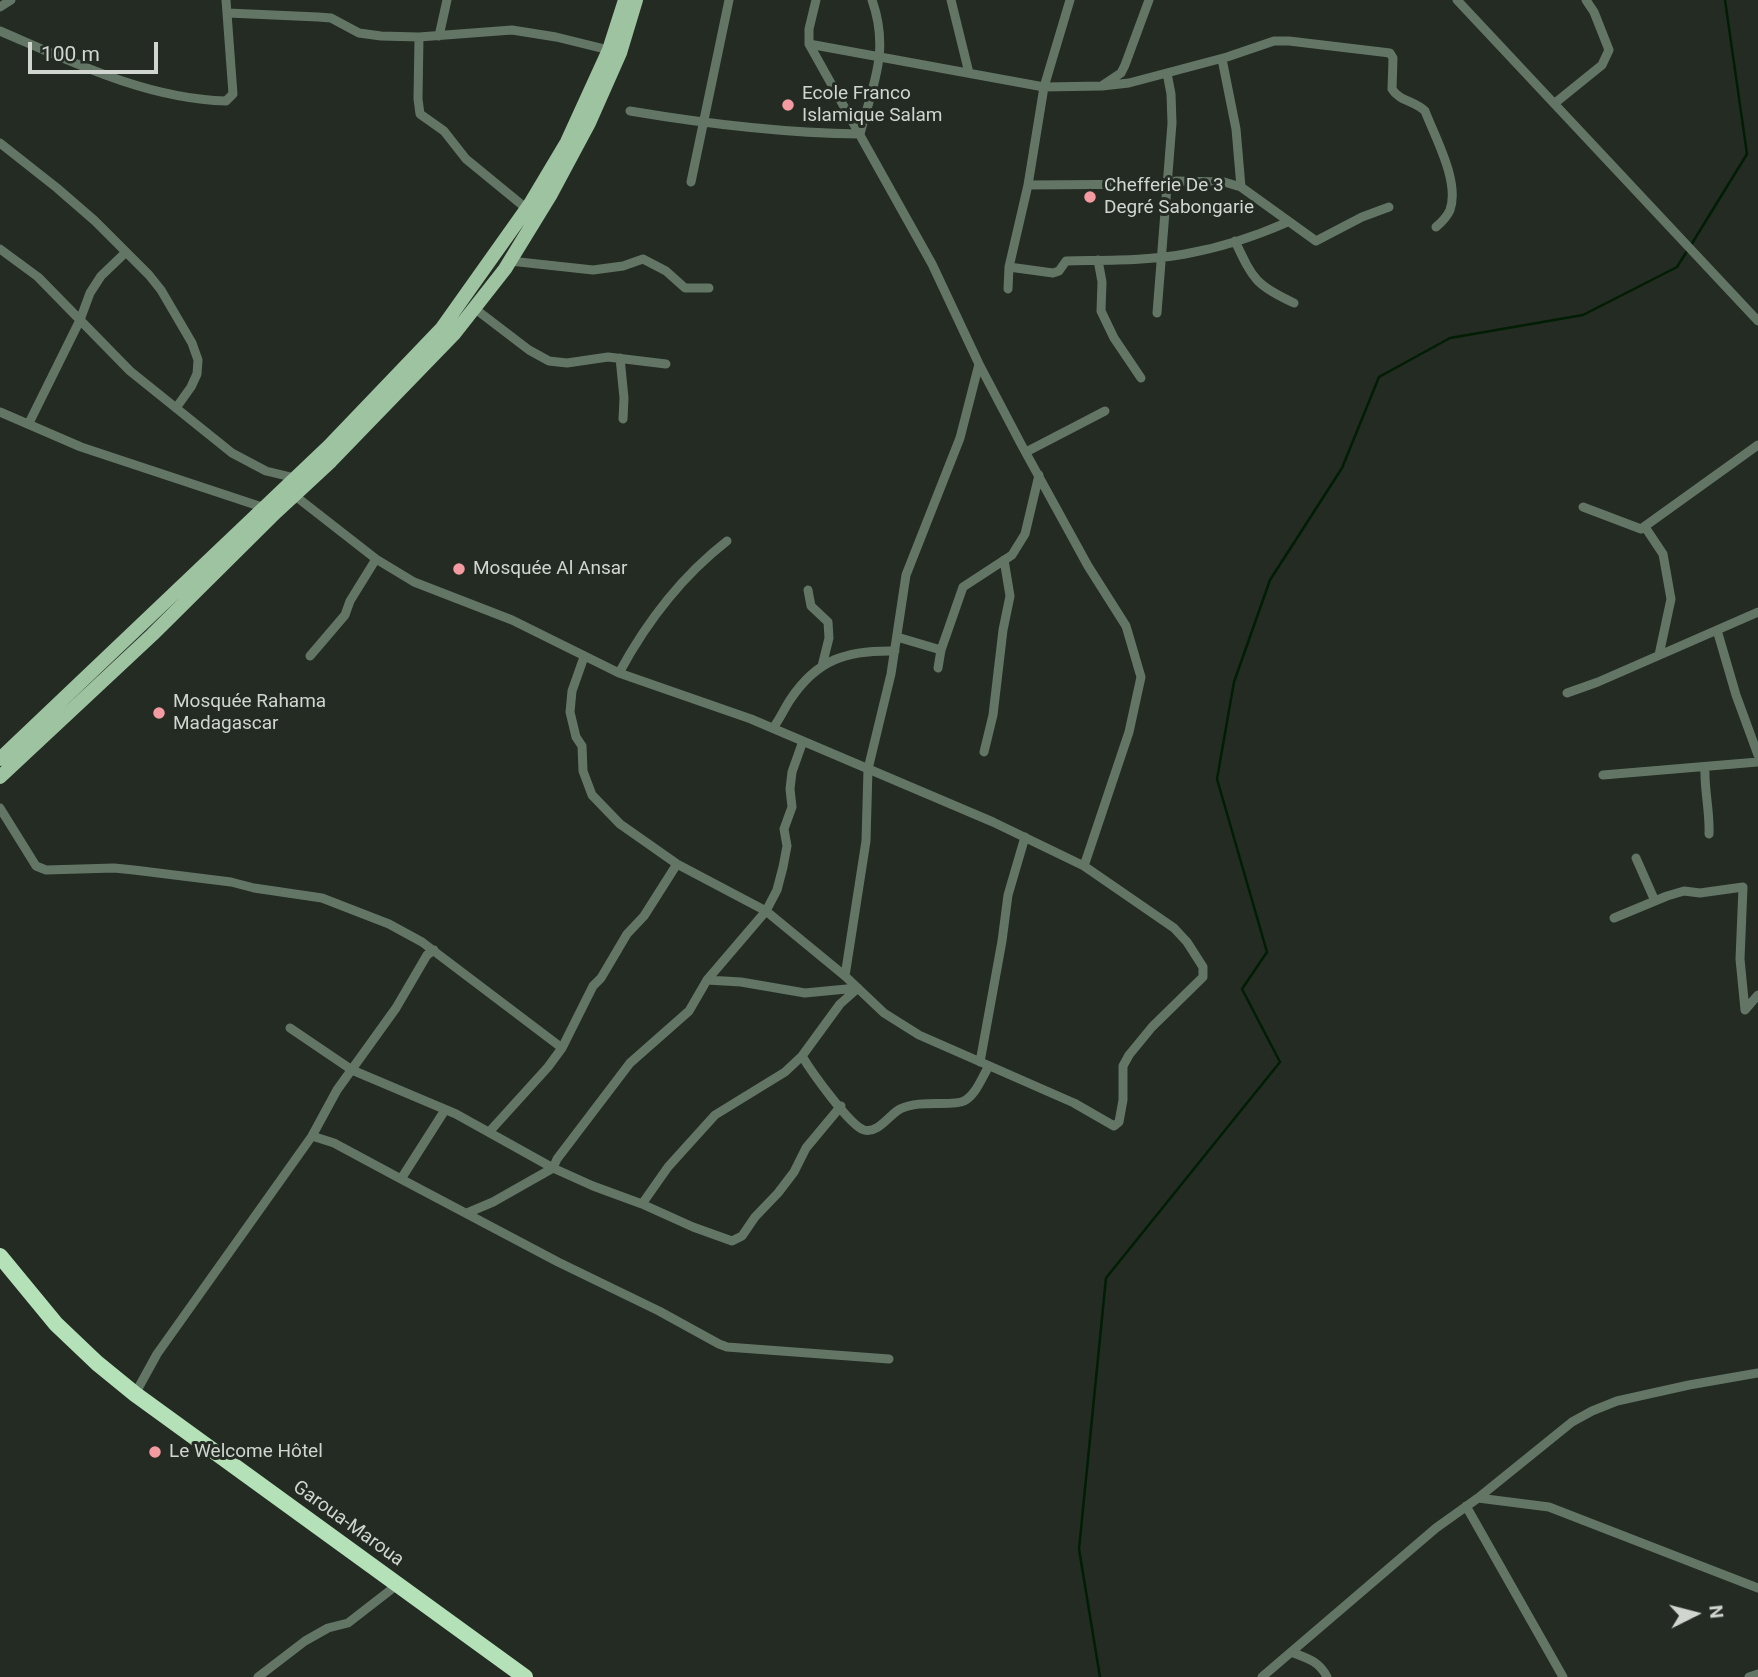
<!DOCTYPE html>
<meta charset="utf-8">
<style>
body{margin:0}
#map{position:relative;width:1758px;height:1677px;overflow:hidden;background:#232b23;font-family:Roboto,sans-serif}
canvas{display:block}
.north{position:absolute;left:1660px;top:1579px;width:70px;height:70px;-webkit-text-stroke:5px #232b23;paint-order:stroke;rotate:84deg;font-size:19px;font-weight:700;line-height:28px;text-align:center;color:#d0d5d0}
.north::after{content:'';display:block;margin:auto;width:24px;height:32px;background:#d0d5d0;clip-path:polygon(50% 0,100% 100%,50% 72%,0 100%)}
.scale{position:absolute;left:28px;top:42px;width:130px;height:32px;box-sizing:border-box;border:4px solid #d0d5d0;border-top:0;padding-left:9px;font-size:21px;line-height:24px;white-space:nowrap;color:#d0d5d0;-webkit-text-stroke:5px #232b23;paint-order:stroke}
</style>
<div id="map">
<canvas width="1758" height="1677"></canvas>
<div class="north">N</div>
<div class="scale">100 m</div>
</div>
<script>
const ctx = document.querySelector('canvas').getContext('2d');
ctx.lineJoin = 'round';
function stroke(path, color, width, dash) {
  ctx.strokeStyle = color;
  ctx.lineWidth = width;
  ctx.lineCap = dash ? 'butt' : 'round';
  ctx.setLineDash(dash || []);
  ctx.stroke(path);
}
function drawText(font, color, halo, rows, align = 'center') {
  ctx.font = font + ' Roboto,sans-serif';
  ctx.lineWidth = 6;
  ctx.setLineDash([]);
  ctx.textBaseline = 'middle';
  ctx.strokeStyle = halo;
  ctx.fillStyle = color;
  for (const [text, x, y, turn = 0] of rows) {
    ctx.save();
    ctx.translate(x, y);
    ctx.rotate((+turn || 0) * Math.PI / 180);
    ctx.textAlign = isNaN(turn) ? turn : align;
    if (halo) ctx.strokeText(text, 0, 0);
    ctx.fillText(text, 0, 0);
    ctx.restore();
  }
}
stroke(new Path2D(`
 M1691 245 1747 154 1725 0
 M1100 1677 1079 1549 1106 1278 1280 1062 1242 989 1267 952 1217 779 1234 682 1270 580 1342 468 1379 377 1450 338 1583 315 1677 267 1687 251`), '#011e05', 2.5);
stroke(new Path2D(`
 M816 0 809 29V44L932 264 979 364 1021 444 1088 566 1126 626 1141 677 1129 732 1084 866
 M951 0 969 73
 M1457 0 1758 321
 M0 7 11 0
 M228 13 318 17 331 18 359 33 381 36 419 37 512 30 556 37 609 50
 M0 31C72 62 147 99 226 101L233 94 226 0
 M439 36 447 0
 M419 37 418 99 420 114 444 131 466 159 527 209
 M809 44 1044 87 1102 86 1129 83 1227 57 1274 41H1289L1390 53 1393 58 1392 89C1399 101 1415 101 1425 111 1435 137 1460 182 1450 210 1447 217 1442 222 1436 227
 M1222 59 1236 129 1241 187
 M1103 85 1121 73 1125 65 1149 0
 M1555 103 1602 65 1609 50 1594 12 1586 0
 M630 111C707 124 782 133 860 134 873 84 890 51 872 0
 M0 143 57 188 95 221 149 275 161 290 192 343 198 360 197 374 191 387 176 408
 M691 182 729 0
 M1028 185 1166 184 1176 181 1224 182 1241 187 1316 241 1362 217 1389 207
 M1235 241C1253 279 1255 285 1294 303
 M0 249 38 277 130 371 232 453 266 471 295 478
 M1098 260 1102 282 1101 311 1114 338 1141 378
 M510 261 593 270 623 266 643 259 666 271 685 288H709
 M1009 267 1053 273 1059 271 1066 261C1105 260 1147 261 1185 254 1219 248 1256 236 1288 222
 M1008 289 1009 267 1028 185 1044 87 1070 0
 M474 308 529 350 549 361 567 363 608 357 666 364
 M1157 313 1172 123 1171 94 1167 73
 M620 358 624 398 623 419
 M0 412 81 447 268 509
 M29 423 80 320 90 293 101 276 125 253
 M1026 452 1105 411
 M294 495 376 559 414 582 512 620 619 673 751 719 993 822 1084 866 1174 928 1187 942 1203 967V977L1152 1027 1129 1055 1123 1066V1100L1119 1122 1114 1126 1074 1103 919 1035 884 1013 845 976 866 841 868 769 891 674 906 575 960 438 979 364
 M1583 507 1641 529 1758 445
 M1645 527 1663 554 1671 599 1659 655
 M808 590 811 606 828 622 829 638 822 666
 M1717 630 1736 695 1758 755
 M897 637 941 650
 M310 656 345 615 350 601 376 559
 M584 657 572 691 570 712 576 737 582 746 583 771 592 795 620 824 677 864 766 911 845 976
 M938 668 941 650 963 587 1012 555 1025 534 1039 475
 M619 673C646 623 682 576 727 541
 M1567 693 1598 682 1758 612
 M773 728C780 719 784 709 790 700 817 659 847 650 895 651
 M984 752 993 715 1003 630 1010 596 1004 560
 M1705 767C1704 790 1710 811 1709 834
 M1603 775 1758 762
 M0 808 36 866 46 870 114 868 134 870 231 882 254 888 322 898 389 924 422 942 562 1048
 M1636 858 1655 901
 M1614 918 1667 896 1684 891 1700 893 1743 887 1740 959 1745 1010
 M707 980 741 982 805 993 857 988
 M1745 1010 1758 995
 M290 1028 352 1070 456 1114 553 1168 593 1186 642 1204 693 1227 732 1241 742 1236 755 1217 778 1193 794 1172 806 1148 841 1106
 M802 1056C811 1071 850 1126 864 1130 878 1134 889 1115 900 1109 920 1099 952 1107 964 1101 976 1095 982 1077 989 1066
 M980 1062 1002 941 1008 895 1025 837
 M490 1131 548 1067 562 1048 593 986 601 978 627 934 644 916 677 864
 M312 1136 334 1143 401 1179 445 1110
 M401 1179 558 1262 659 1311 719 1344 727 1347 889 1359
 M642 1204 668 1167 715 1115 785 1072 802 1056 840 1004 858 988
 M467 1213 493 1202 553 1168 557 1159 630 1063 689 1011 707 980 766 911 777 890 783 867 787 846 784 829 792 807 790 789 792 772 803 741
 M135 1394 157 1354 312 1136 337 1090 396 1008 427 955 434 950
 M1478 1498 1572 1422 1592 1411 1617 1401 1689 1385 1758 1373
 M1466 1506 1563 1677
 M1291 1652C1307 1658 1319 1661 1327 1677
 M258 1677 305 1641 328 1628 348 1623 397 1585
 M1262 1677 1436 1528 1478 1498 1549 1507 1758 1588
 M1749 1677 1758 1674`), '#637564', 9);
stroke(new Path2D(`
 M0 759 329 446 442 328 530 204 567 142 609 50 625 0
 M0 777 152 635 276 512 331 461 454 334 505 269 551 194 589 123 620 53 636 0`), '#9dc3a0', 14);
stroke(new Path2D(`
 M0 1256 56 1324 97 1363 135 1394 525 1677`), '#b4e1b7', 16);
for (const [x, y, r, color] of [
 [788,105,7,"#f49aa1"],
 [1090,197,7,"#f49aa1"],
 [459,569,7,"#f49aa1"],
 [159,713,7,"#f49aa1"],
 [155,1452,7,"#f49aa1"]
]) {
  const dot = new Path2D();
  dot.arc(x, y, r, 0, 2 * Math.PI);
  ctx.fillStyle = color;
  ctx.fill(dot);
  stroke(dot, '#232b23', 2.5);
}
drawText('19px', '#d0d5d0', '#232b23', [
 ["Ecole Franco",802,94],
 ["Islamique Salam",802,116],
 ["Chefferie De 3",1104,186],
 ["Degré Sabongarie",1104,208],
 ["Mosquée Al Ansar",473,569],
 ["Mosquée Rahama",173,702],
 ["Madagascar",173,724],
 ["Le Welcome Hôtel",169,1452]
], 'left');
drawText('19px', '#d0d5d0', '#232b23', [
 ["Garoua-Maroua",348,1524,36]
]);
</script>
